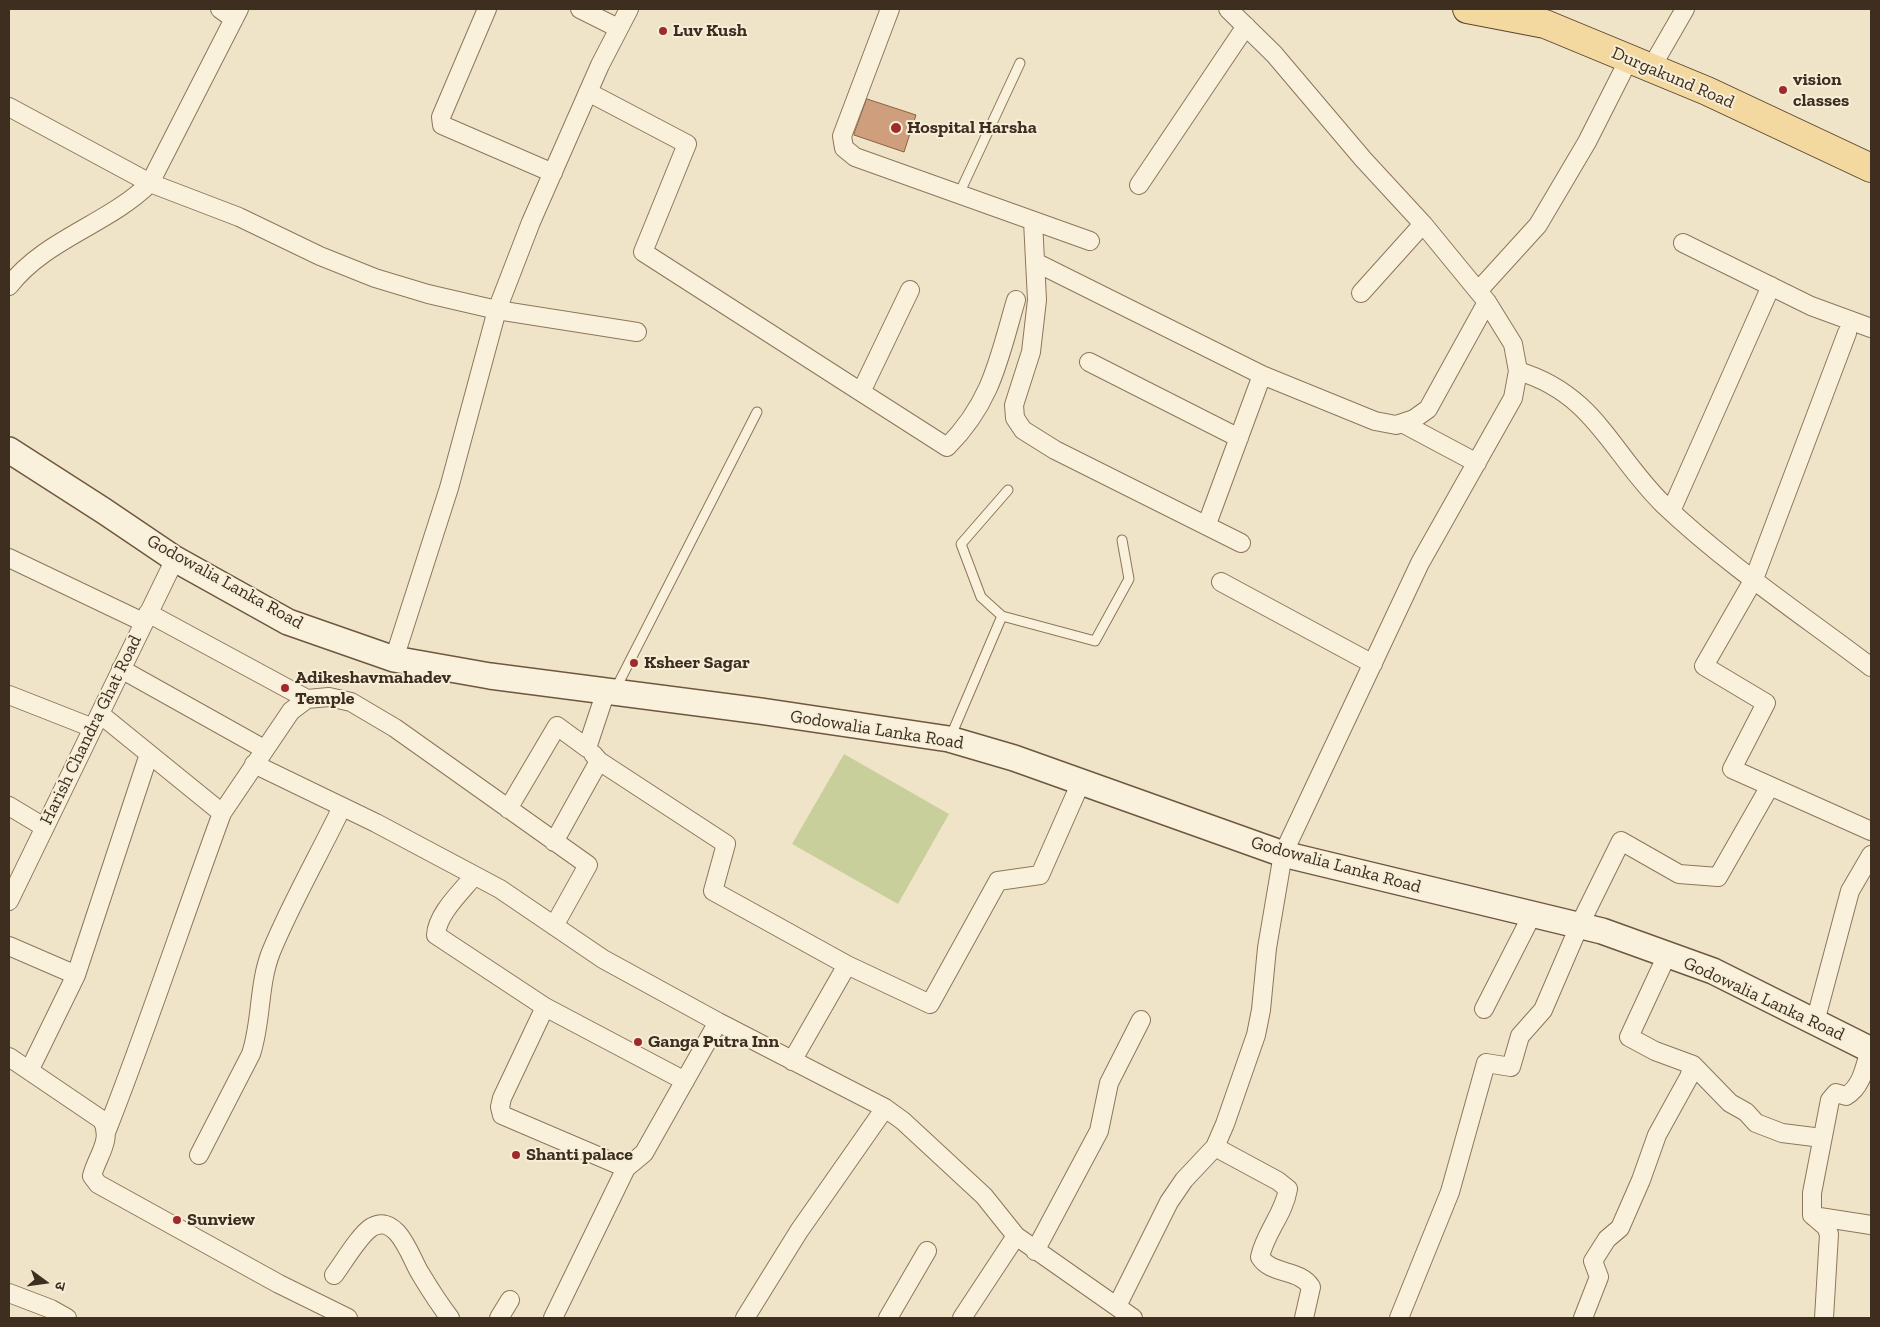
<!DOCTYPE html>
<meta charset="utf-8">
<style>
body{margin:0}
#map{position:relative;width:1880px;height:1327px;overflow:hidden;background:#f0e4c8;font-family:"Zilla Slab","Noto Sans Devanagari",serif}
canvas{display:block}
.frame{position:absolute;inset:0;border:10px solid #3d2e20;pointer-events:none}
.north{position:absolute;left:20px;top:1257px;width:50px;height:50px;-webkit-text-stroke:4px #f7eed8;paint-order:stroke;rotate:104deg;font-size:14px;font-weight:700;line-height:20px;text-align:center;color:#3d2e20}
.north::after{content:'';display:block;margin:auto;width:18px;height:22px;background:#3d2e20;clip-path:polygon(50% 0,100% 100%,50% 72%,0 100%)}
</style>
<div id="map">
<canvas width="1880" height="1327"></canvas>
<div class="frame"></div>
<div class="north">उ</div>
</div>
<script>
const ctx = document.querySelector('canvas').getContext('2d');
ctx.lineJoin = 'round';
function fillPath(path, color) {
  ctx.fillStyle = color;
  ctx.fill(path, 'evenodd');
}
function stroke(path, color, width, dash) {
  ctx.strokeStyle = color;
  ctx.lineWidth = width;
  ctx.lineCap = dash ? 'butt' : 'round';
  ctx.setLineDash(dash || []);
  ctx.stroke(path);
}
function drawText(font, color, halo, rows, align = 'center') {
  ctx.font = font + ' "Zilla Slab",serif';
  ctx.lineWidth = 4;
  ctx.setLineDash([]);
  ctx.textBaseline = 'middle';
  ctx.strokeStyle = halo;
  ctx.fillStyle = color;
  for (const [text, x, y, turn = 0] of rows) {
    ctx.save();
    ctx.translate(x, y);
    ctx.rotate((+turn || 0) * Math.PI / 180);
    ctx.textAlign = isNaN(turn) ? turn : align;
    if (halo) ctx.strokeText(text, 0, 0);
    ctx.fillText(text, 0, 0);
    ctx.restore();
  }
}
fillPath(new Path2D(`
 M844 754 949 814 898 904 792 844Z`), '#c9cf9b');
const building = new Path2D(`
 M867 99 916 115 904 152 854 135Z`);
fillPath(building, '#cf9f7d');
stroke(building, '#8d5f41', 1);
const lane = new Path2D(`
 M959 194 1020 63
 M1008 490 961 544 981 597 1002 616 1095 641 1129 579 1122 540
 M615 690 757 412
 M950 738 1002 616`);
const street = new Path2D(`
 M220 9 234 19
 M487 9 441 117 442 125 553 173
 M580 9 618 28
 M890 9 842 136 844 148 855 157 1090 241
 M1651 68 1685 9
 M588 92 687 144 643 252 861 392 910 290
 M9 107 150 183 239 217 320 256 375 278 428 294 497 310 637 332
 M1139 185 1246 26
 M1033 221 1037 300 1031 352 1014 405 1015 418 1023 430 1055 450 1241 543
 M1683 243 1811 306 1871 328
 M1035 262 1262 375 1375 421 1396 425 1414 419 1428 409 1487 302
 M9 286C45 239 109 224 150 183L239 9
 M1478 291 1538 225 1587 142 1629 59
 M1361 293 1423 224
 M1847 333 1754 579 1704 666 1766 703 1732 769 1871 831
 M1089 362 1239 438
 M1518 371C1595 394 1611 453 1663 504 1726 564 1801 614 1871 667
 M861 392 947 447C992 402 999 358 1016 300
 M1402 423 1477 463
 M1671 511 1771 286
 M1207 524 1262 375
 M9 558 143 622
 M1221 582 1373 664
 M148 613 307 699
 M394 659 449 488 497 310 531 222 600 65 629 9
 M121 669 264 749
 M9 695 93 728
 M100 714 222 813C183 919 148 1026 107 1130
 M599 761 726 844 713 891 847 965
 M254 764 376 823 500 889 603 959 718 1022 885 1108 903 1121 984 1196 1016 1236 1133 1318
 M9 806 44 827
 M508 809 557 726 587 748 606 691
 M222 813 291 711 307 699 329 697 351 702 395 728 588 865 554 926
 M554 842 599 761 593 754
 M474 876C461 892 437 914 436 935L545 1007 685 1081
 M9 901 175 559
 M9 946 76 975
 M1667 955 1629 1037 1655 1051 1693 1065 1730 1103 1746 1112 1756 1123 1782 1133 1822 1138
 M545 1007 502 1098 500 1107 502 1115 626 1168
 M1484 1009 1532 915
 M1815 1022 1850 891 1871 855
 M9 1057 102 1120C113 1140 97 1156 92 1176L98 1184 279 1284 348 1318
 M792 1061 847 965 930 1004 998 881 1040 875 1081 782
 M30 1069 76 975 149 754
 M1215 1147 1278 1181 1288 1189C1284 1214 1265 1233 1260 1257 1271 1275 1300 1269 1311 1287L1304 1318
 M199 1155 251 1054C262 1021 258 985 271 952 291 903 319 855 342 807
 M1813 1216 1871 1225
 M1035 1251 1099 1131 1109 1083 1141 1020
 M334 1275C343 1263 360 1234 372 1227 398 1213 411 1259 420 1273 429 1288 439 1304 450 1318
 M9 1293 51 1309 67 1318
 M1117 1306 1169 1202 1184 1180 1215 1147 1225 1124 1256 1035 1261 1010 1267 948 1283 854 1420 563 1513 398 1518 371 1513 344 1487 302 1423 224 1363 159 1274 54 1228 9
 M499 1318 510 1300
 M553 1318 626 1168 644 1153 718 1022
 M745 1318 799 1231 885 1108
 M888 1318 927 1251
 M962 1318 1016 1236
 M1399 1318 1450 1192 1486 1063 1511 1067 1520 1036 1543 1010 1580 924 1621 841 1679 874 1718 877 1770 786
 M1583 1318 1599 1277 1593 1261 1607 1239 1620 1228 1641 1180 1657 1135 1689 1077 1693 1065
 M1824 1318 1829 1234 1826 1227 1812 1215V1193L1830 1100 1836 1093 1846 1096C1862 1087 1865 1066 1870 1049`);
const secondary = new Path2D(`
 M9 450 104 511 175 559 288 622 394 659 490 676 760 711 949 739 1014 758 1283 854 1602 931 1713 971 1871 1050`);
const primary = new Path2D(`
 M1467 9 1545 24 1707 91 1871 168`);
stroke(lane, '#8d765c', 11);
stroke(street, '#8d765c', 20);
stroke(secondary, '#6f573f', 28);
stroke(primary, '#5b4430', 30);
stroke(lane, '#faf1dc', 9);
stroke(street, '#faf1dc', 18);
stroke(secondary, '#faf1dc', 25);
stroke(primary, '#f3d9a0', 28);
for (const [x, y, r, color] of [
 [663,31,5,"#9e2a2b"],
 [1783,90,5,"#9e2a2b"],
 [896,128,6,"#9e2a2b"],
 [634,663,5,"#9e2a2b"],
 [285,688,5,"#9e2a2b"],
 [638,1042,5,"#9e2a2b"],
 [516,1155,5,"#9e2a2b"],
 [177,1220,5,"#9e2a2b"]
]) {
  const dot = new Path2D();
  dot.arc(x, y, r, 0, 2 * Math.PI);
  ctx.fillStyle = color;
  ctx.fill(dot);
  stroke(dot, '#f7eed8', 2);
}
drawText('bold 18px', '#3d2e20', '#f7eed8', [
 ["Luv Kush",673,31],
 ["vision",1793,80],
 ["classes",1793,101],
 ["Hospital Harsha",907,128],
 ["Ksheer Sagar",644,663],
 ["Adikeshavmahadev",295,678],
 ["Temple",295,699],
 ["Ganga Putra Inn",648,1042],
 ["Shanti palace",526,1155],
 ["Sunview",187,1220]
], 'left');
drawText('18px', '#3d2e20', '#f7eed8', [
 ["Durgakund Road",1673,78,23],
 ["Godowalia Lanka Road",225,582,29],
 ["Harish Chandra Ghat Road",91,730,-64],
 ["Godowalia Lanka Road",877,730,9],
 ["Godowalia Lanka Road",1336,865,15],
 ["Godowalia Lanka Road",1764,999,25]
]);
</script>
